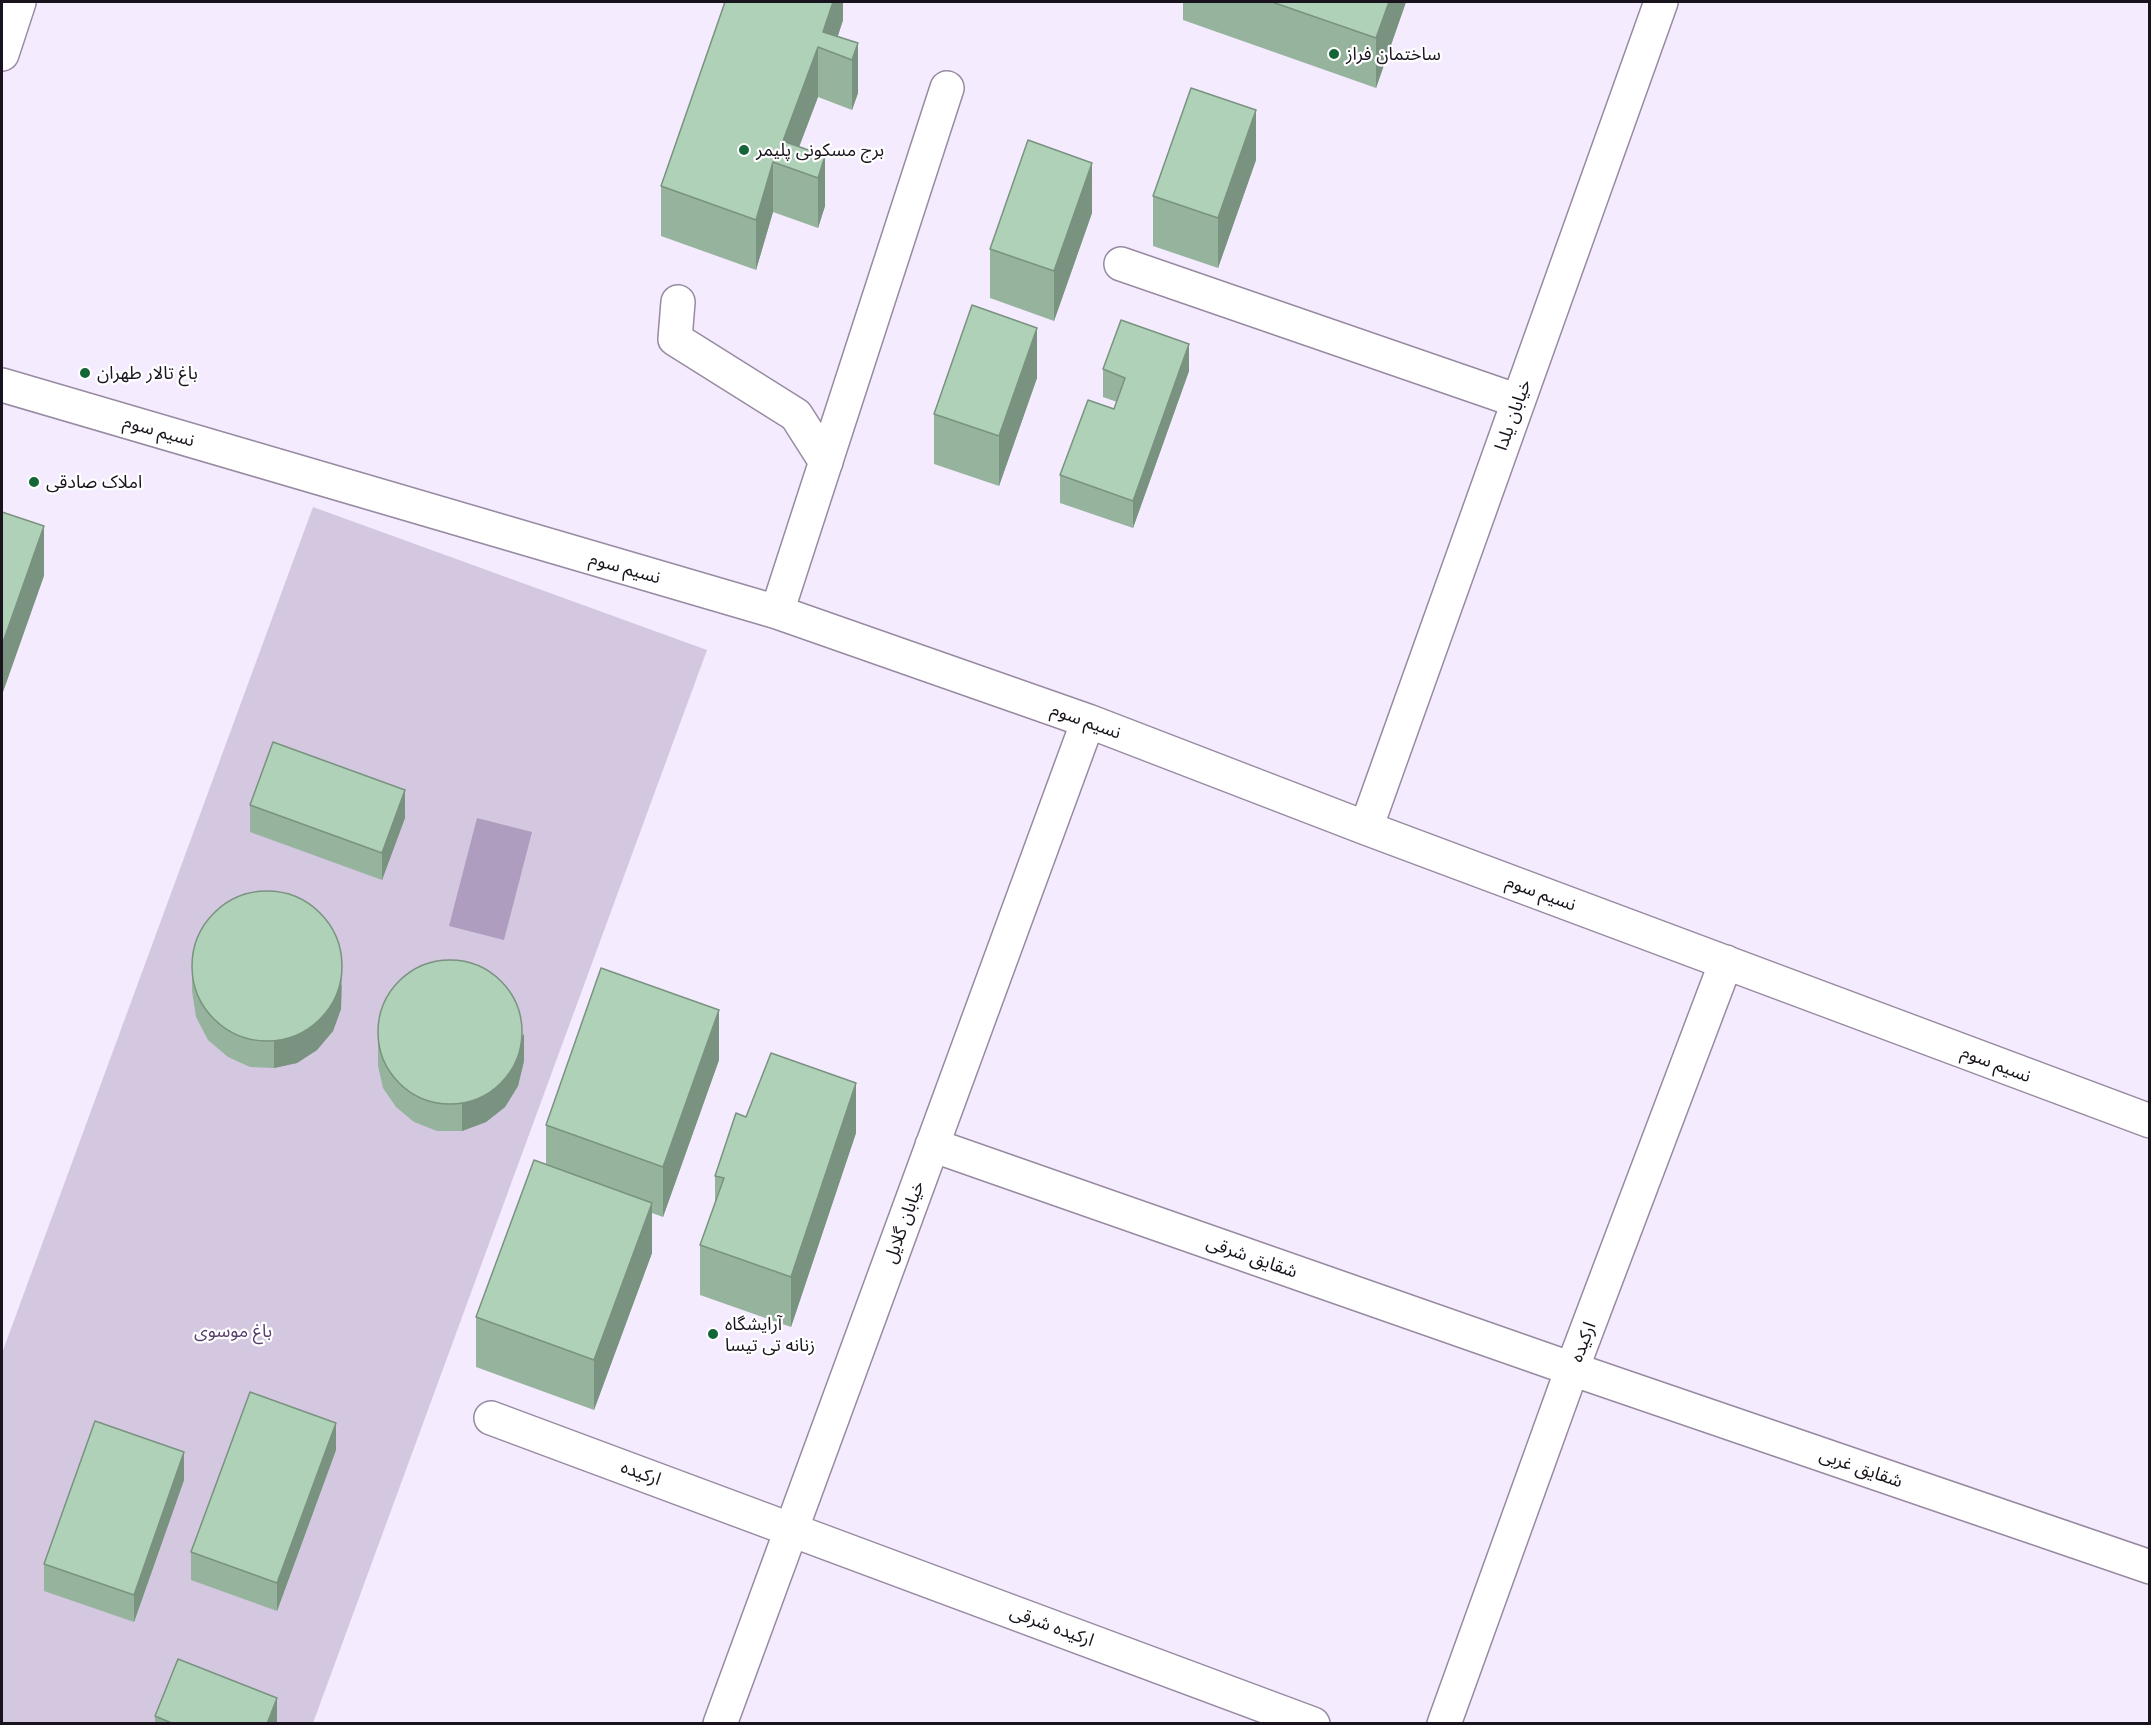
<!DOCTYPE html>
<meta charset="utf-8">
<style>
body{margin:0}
#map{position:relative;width:2151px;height:1725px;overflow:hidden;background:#f5ebff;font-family:Lato,sans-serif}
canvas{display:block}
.frame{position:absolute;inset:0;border:3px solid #18131c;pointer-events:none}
</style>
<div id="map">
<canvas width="2151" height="1725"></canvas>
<div class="frame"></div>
</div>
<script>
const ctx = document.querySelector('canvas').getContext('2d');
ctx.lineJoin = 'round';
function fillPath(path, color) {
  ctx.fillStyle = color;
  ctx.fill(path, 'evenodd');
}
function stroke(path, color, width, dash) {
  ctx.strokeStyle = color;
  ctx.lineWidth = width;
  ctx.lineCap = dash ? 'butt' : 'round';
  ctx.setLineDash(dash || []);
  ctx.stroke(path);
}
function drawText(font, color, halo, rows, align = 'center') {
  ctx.font = font + ' Lato,"Noto Sans Arabic",sans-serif';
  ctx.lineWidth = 4.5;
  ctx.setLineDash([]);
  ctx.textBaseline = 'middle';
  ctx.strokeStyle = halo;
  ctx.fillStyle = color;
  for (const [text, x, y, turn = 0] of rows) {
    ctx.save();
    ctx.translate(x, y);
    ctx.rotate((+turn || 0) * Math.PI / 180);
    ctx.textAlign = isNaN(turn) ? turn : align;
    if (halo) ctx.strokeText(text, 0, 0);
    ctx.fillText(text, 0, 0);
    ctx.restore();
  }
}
fillPath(new Path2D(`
 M313 507 707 650 313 1723H2V1353Z`), '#d4c7e0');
fillPath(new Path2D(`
 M477 818 532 832 504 940 449 926Z`), '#af9dbf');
const minor = new Path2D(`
 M1121 264 1518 401
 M678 302 675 339 796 415 826 462
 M2 385 777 612 1088 721 1366 828 2150 1121
 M777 612 947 88
 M1366 828 1661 2
 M932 1145 1572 1369 2150 1567
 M491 1418 1313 1724
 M720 1724 1088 721
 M1444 1724 1572 1369 1726 962`);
const primary = new Path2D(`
 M2 54 19 2`);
stroke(minor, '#978aa1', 36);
stroke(primary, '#978aa1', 36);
stroke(minor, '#fff', 33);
stroke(primary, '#fff', 33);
fillPath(new Path2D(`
 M843 2V20L838 36 858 43V93L852 110 818 97 799 147 825 156V206L818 228 773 212 756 270 661 236V186Z
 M1183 2H1406L1376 88 1183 20Z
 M1256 160 1218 268 1153 246V196Z
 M1092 213 1054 321 990 298V249Z
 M1103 369 1189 371 1133 528 1060 503V475L1114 409 1117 402 1103 397Z
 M1037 378 999 486 934 464V414Z
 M250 805 405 818 382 880 250 832Z
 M192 964 342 985 341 1009 333 1031 317 1050 297 1063 274 1068 250 1067 228 1057 208 1040 196 1017 192 991Z
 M378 1039 524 1061 518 1086 505 1107 486 1122 462 1131H437L414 1122 396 1107 383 1088 378 1066Z
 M719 1060 663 1217 652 1213V1253L594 1410 476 1367V1317L546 1164V1125Z
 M746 1117 856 1133 791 1327 700 1295V1245L715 1204V1176Z
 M336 1450 277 1611 191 1580V1552Z
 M184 1480 134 1622 44 1591V1564Z
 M155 1716 277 1724H155Z`), '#96b49d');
fillPath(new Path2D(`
 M833 2H843V20L832 53 823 32Z
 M1389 2H1406L1376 88V38Z
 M858 43V93L852 110V60Z
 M818 47V97L791 168 783 141Z
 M1256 110V160L1218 268V218Z
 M825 156V206L818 228V178Z
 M773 162V212L756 270V220Z
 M1092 163V213L1054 321V271Z
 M1037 328V378L999 486V436Z
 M1189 344V371L1133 528V501Z
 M44 526V576L2 695V645Z
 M405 790V818L382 880V853Z
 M342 958 341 1009 333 1031 317 1050 297 1063 274 1068V1041Z
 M719 1010V1060L663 1217V1167Z
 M524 1034V1061L518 1086 505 1107 486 1122 462 1131V1103Z
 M856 1083V1133L791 1327V1277Z
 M652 1203V1253L594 1410V1360Z
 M336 1423V1450L277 1611V1583Z
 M184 1452V1480L134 1622V1595Z
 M277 1698V1724H267Z`), '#7a9280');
const building = new Path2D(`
 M725 2H833L823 32 858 43 852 60 818 47 783 141 825 156 818 178 773 162 756 220 661 186Z
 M1272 2H1389L1376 38Z
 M1191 88 1256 110 1218 218 1153 196Z
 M1028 140 1092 163 1054 271 990 249Z
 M972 305 1037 328 999 436 934 414Z
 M1121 320 1189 344 1133 501 1060 475 1088 400 1114 409 1125 378 1103 369Z
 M2 512 44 526 2 645Z
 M273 742 405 790 382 853 250 805Z
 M192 966a75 75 0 1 1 150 0a75 75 0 1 1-150 0Z
 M378 1032a72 72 0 1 1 144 0a72 72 0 1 1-144 0Z
 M601 968 719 1010 663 1167 546 1125Z
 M771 1053 856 1083 791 1277 700 1245 724 1178 715 1176 736 1113 746 1117Z
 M534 1160 652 1203 594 1360 476 1317Z
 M250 1392 336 1423 277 1583 191 1552Z
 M95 1421 184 1452 134 1595 44 1564Z
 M178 1659 277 1698 267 1724H174L155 1716Z`);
fillPath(building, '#aed1b7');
stroke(building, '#7a9280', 1.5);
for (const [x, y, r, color] of [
 [1334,54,6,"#146637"],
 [744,150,6,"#146637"],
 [85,373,6,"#146637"],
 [34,482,6,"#146637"],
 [713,1334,6,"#146637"]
]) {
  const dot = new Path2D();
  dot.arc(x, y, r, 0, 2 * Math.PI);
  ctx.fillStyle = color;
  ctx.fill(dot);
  stroke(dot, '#fff', 2);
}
drawText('18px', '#18131c', '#fff', [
 ["ساختمان فراز",1346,54],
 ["برج مسکونی پلیمر",756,150],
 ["باغ تالار طهران",97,373],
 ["املاک صادقی",46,482],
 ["آرایشگاه",725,1324],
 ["زنانه تی تیسا",725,1345]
], 'left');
drawText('18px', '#18131c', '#fff', [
 ["خیابان یلدا",1513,415,-70],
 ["نسیم سوم",159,431,16],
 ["نسیم سوم",625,568,16],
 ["نسیم سوم",1086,721,20],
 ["نسیم سوم",1541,893,20],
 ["نسیم سوم",1996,1064,21],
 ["خیابان گلایل",904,1222,-70],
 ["شقایق شرقی",1252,1257,19],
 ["ارکیده",1583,1342,-69],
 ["شقایق غربی",1861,1468,19],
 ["ارکیده",641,1473,20],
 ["ارکیده شرقی",1052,1626,20]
]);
drawText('18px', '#593e6d', '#fff', [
 ["باغ موسوی",233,1331]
]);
</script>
